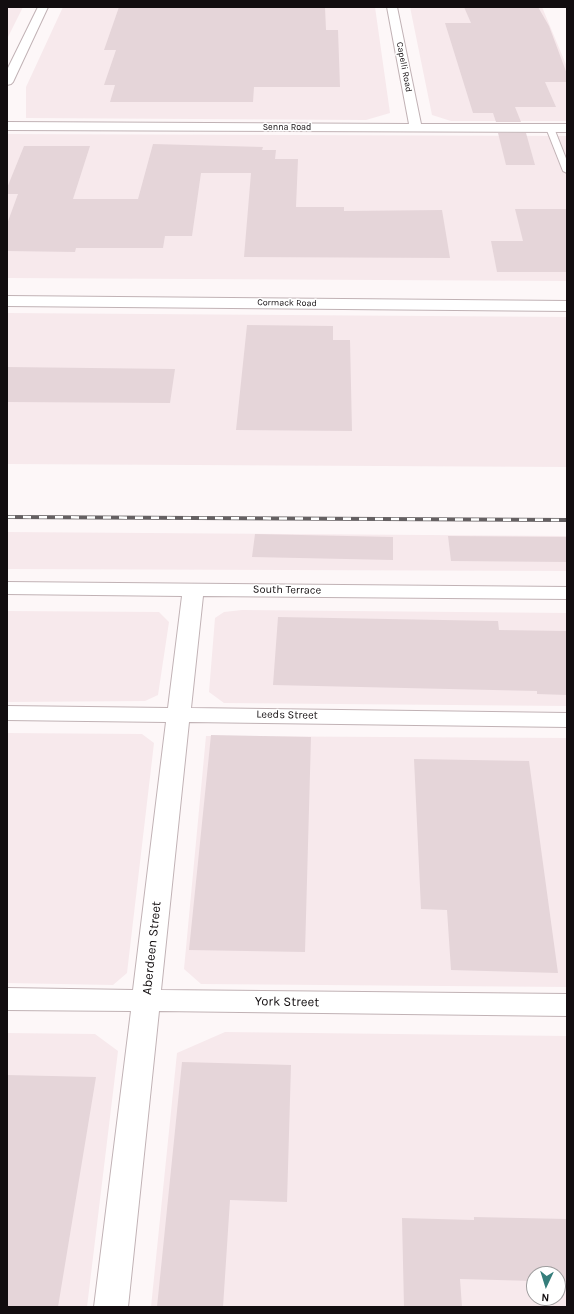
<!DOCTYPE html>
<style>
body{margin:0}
#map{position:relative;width:574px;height:1314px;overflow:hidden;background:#fdf7f8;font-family:Karla,sans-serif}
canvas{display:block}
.frame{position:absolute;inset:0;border:8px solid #120d0f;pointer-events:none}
.north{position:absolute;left:526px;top:1266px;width:40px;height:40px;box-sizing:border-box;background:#fff;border:1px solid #a09e9f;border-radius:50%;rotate:184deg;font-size:11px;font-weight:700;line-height:16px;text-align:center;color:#120d0f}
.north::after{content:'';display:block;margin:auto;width:14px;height:18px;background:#357e7b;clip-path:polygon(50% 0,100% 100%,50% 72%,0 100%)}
</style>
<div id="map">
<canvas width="574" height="1314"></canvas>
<div class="frame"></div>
<div class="north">N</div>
</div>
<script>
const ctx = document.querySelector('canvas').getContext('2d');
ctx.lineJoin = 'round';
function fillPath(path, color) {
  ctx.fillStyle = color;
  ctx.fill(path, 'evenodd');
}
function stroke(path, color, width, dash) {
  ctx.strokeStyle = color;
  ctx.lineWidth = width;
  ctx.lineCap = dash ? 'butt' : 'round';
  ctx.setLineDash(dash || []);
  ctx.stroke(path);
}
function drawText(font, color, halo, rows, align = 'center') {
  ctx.font = font + ' Karla,sans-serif';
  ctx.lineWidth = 3;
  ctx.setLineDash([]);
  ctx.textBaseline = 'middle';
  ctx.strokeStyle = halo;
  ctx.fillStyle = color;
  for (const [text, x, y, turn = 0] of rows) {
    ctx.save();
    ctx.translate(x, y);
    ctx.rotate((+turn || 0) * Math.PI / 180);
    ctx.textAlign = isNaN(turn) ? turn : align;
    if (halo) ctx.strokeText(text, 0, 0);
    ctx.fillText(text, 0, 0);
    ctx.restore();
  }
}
fillPath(new Path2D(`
 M7 7H23L7 39Z
 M63 7H375L390 113 366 120 26 118V87Z
 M410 7H542L567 67V121H451L432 115Z
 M7 134 567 136V281L7 278Z
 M7 313 567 317V467L7 464Z
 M7 532 567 536V571L7 569Z
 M242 610 567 613V706L224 703 209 692 215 618 224 612Z
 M7 611 159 612 169 622 158 695 145 701 7 702Z
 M7 733 142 734 154 743 127 973 113 985 7 983Z
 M206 736 567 738V987L201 984 184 969Z
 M225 1032 567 1036V1307H151L177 1053ZM534 1274H558V1298H534Z
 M7 1033 95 1034 118 1051 87 1307H7Z`), '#f7e9ec');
fillPath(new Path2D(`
 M119 7H325L326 30H338L340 87H254L253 102H110L115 85H104L116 50H104Z
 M464 7H538L549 26 567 74V82H545L556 107H515L521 122H496L493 113H473L445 23H471Z
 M498 133H526L535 165H506Z
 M153 144 263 147 262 150H276L275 159H298L296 207H344V211L442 210 450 258 244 257 251 173H201L192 236H165L163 248H76L75 252 7 251V224L18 194H7V188L24 146H90L73 199H138Z
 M515 209H567V272H497L491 241H523Z
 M247 325 333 326V340H350L352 431 236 430Z
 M7 367 175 369 170 403 7 402Z
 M255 534 393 537V560L252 557Z
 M448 536 567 537V562L451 561Z
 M278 617 498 621 499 630 566 631 567 695 537 694V691L273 685Z
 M211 735 311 737 305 952 189 950Z
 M414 759 529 761 558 973 451 970 447 910 421 909Z
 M182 1062 291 1065 287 1202 230 1200 223 1307H157Z
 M7 1075 96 1077 58 1307H7Z
 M474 1217 567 1219V1282H558V1274H534V1281L460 1279 462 1307H404L402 1218 474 1220Z`), '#e5d5d9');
const service = new Path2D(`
 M547 126H550L554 128 567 161V173L563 171 546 128Z`);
const minor = new Path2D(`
 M38 7H48L13 82 11 84 7 85V70Z
 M387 7H397L421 124H567V132L7 130V122L409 124Z
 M7 582 567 587V599L203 596 191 708 567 713V727L189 722 161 990 567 994V1016L159 1011 128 1307H94L131 1011 7 1010V988L133 990 166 722 7 720V706L168 708 182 596 7 594Z`);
const tertiary = new Path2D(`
 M7 296 567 301V311L7 306Z`);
stroke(service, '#c1b2b5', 2);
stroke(minor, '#c1b2b5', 2);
stroke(tertiary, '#c1b2b5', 2);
fillPath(service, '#fff');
fillPath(minor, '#fff');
fillPath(tertiary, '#fff');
const rail = new Path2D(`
 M7 517 567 520`);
stroke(rail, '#656062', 4);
stroke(rail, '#fff', 2.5, [8]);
drawText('9px', '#120d0f', '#fff', [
 ["Capelli Road",404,67,79],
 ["Senna Road",287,127],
 ["Cormack Road",287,303,1]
]);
drawText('11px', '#120d0f', '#fff', [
 ["South Terrace",287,590,1],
 ["Leeds Street",287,715,1]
]);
drawText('13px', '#120d0f', '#fff', [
 ["Aberdeen Street",152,948,-84],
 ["York Street",287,1002,1]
]);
</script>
